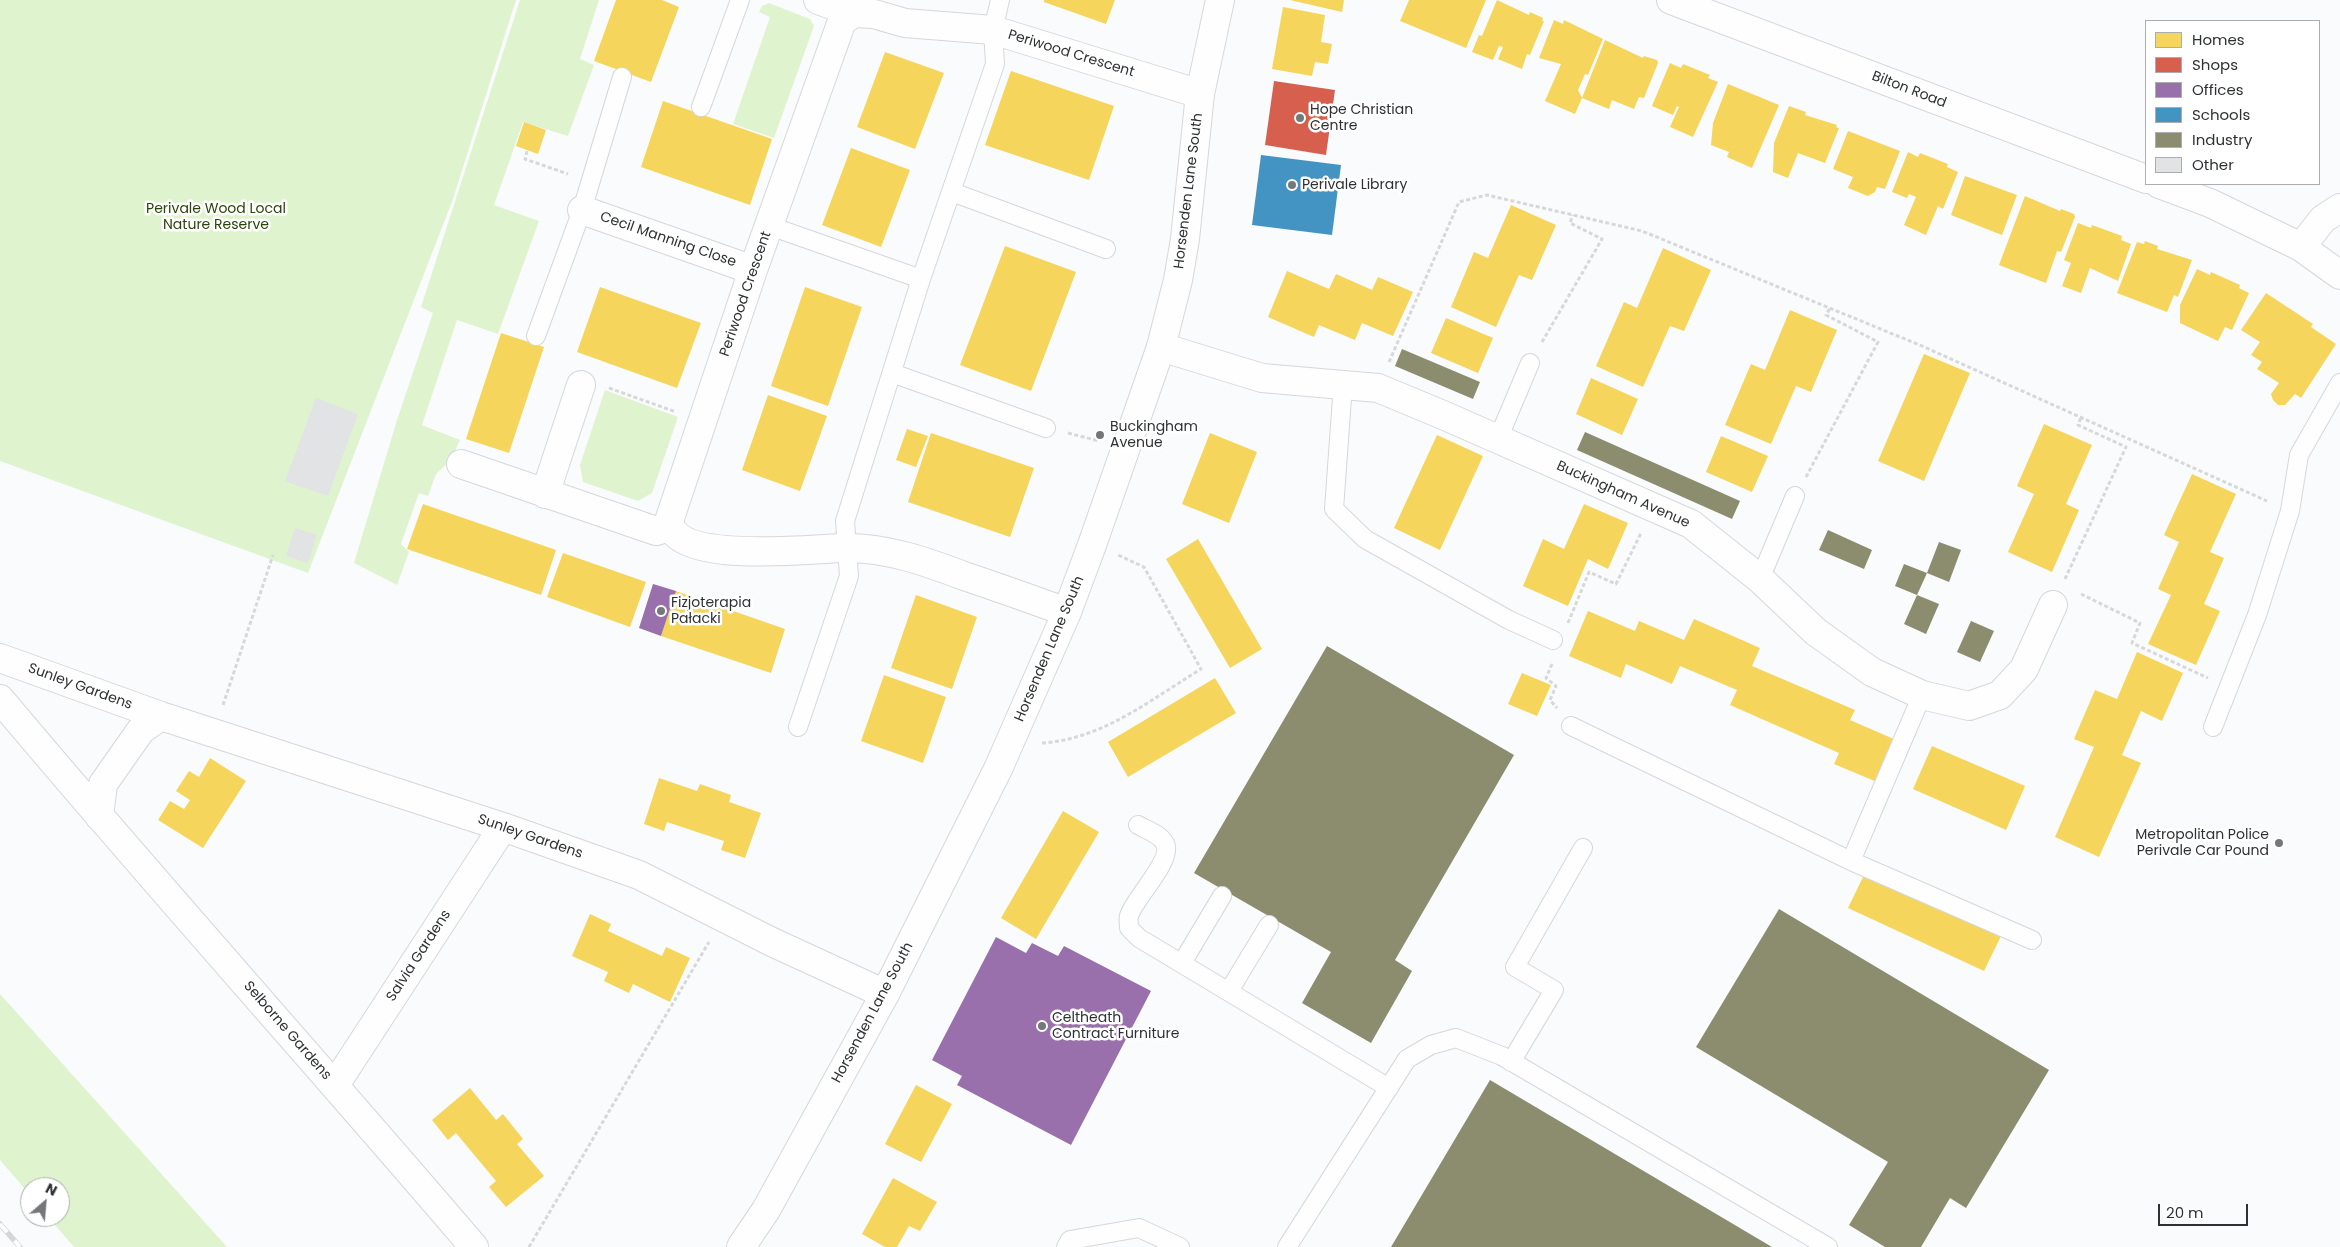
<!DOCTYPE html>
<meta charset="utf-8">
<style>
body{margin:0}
#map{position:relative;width:2340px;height:1247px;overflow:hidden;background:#f9fbfd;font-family:Poppins,sans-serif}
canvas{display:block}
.legend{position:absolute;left:2145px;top:20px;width:175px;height:165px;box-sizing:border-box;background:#fff;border:1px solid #abadae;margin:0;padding:6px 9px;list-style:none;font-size:15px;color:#2e3134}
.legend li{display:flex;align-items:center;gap:10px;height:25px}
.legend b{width:25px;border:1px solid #abadae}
.north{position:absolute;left:20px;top:1177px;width:50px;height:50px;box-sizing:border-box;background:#fff;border:1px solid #abadae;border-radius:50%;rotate:27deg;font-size:14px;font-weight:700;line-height:20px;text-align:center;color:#2e3134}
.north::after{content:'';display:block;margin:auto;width:18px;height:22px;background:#75787a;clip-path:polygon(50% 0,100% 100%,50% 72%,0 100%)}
.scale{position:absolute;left:2158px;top:1204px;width:90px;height:22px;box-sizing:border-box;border:2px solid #2e3134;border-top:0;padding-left:6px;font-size:15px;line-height:18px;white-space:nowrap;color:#2e3134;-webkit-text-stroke:4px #fff;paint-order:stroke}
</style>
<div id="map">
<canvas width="2340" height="1247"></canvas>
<ul class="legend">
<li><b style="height:14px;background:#f6d55c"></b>Homes</li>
<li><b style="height:14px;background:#d6604d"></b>Shops</li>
<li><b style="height:14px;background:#9970ab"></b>Offices</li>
<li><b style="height:14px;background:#4393c3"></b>Schools</li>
<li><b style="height:14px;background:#8c8c6e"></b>Industry</li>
<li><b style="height:14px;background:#e1e3e5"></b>Other</li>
</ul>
<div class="north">N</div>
<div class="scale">20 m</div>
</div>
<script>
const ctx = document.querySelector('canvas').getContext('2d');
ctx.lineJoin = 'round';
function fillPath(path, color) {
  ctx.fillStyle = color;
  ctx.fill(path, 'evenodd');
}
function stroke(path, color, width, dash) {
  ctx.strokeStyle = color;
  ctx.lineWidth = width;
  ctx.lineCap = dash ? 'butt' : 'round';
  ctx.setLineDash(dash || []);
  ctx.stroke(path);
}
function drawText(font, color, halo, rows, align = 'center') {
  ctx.font = font + ' Poppins,sans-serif';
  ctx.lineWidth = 5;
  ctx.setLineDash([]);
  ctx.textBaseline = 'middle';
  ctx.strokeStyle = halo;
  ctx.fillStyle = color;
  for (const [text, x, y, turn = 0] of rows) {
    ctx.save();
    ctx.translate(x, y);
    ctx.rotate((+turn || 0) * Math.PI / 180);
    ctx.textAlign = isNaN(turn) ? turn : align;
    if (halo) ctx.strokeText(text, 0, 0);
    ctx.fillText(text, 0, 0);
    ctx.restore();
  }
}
fillPath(new Path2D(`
 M0 0H516L453 199 308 573 0 461Z
 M520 0H599L580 59 594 65 568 136 523 122 494 205 539 221 498 334 457 320 422 425 460 440 451 460 436 474 428 496 419 493 401 544 409 552 397 585 354 563 397 420 433 313 421 307Z
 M769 3 810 19 814 26 774 138 733 124 770 17 759 12 762 6Z
 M605 390 678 417 652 493 638 501 583 482 580 465Z
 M0 994 227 1247H74L48 1217H60V1187H30V1195L0 1160Z`), '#dff4ce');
fillPath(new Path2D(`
 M616 0H662L679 7 651 82 594 61Z
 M1044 0H1115L1106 24 1044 2Z
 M1290 0H1344L1342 12Z
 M1409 0H1486L1466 48 1400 21Z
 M1497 0 1529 15 1530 12 1543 18 1542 21H1544L1530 55 1527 54 1522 69 1498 59 1503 47 1499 46 1493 60 1472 52 1479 35 1482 36Z
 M1283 7 1325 15 1321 42 1332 44 1328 64 1315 62 1312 76 1272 69Z
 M1554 20 1563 24 1564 20 1603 39 1588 75 1585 74 1578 90 1582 98 1575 114 1545 101 1561 64 1539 58Z
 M1605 40 1643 58 1644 56 1657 60 1658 63 1644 98 1639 97 1634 109 1612 100 1609 109 1582 98Z
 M885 52 944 73 915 149 857 127Z
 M1670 63 1681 68 1683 64 1710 75 1708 78 1718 82 1693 137 1670 127 1679 107 1677 106 1673 115 1652 106Z
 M1011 71 1114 106 1089 180 985 145Z
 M1728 84 1779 105 1752 168 1727 157 1729 152 1711 145 1713 123Z
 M663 101 772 139 750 205 641 167Z
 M1789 106 1806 112 1805 115 1837 125 1836 127 1839 128 1825 163 1798 153 1788 178 1773 172 1774 143Z
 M524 122 546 130 538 154 516 146Z
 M1848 131 1900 151 1885 189 1877 187 1875 192 1868 196 1848 188 1853 177 1833 169Z
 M851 148 910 170 881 247 822 225Z
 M1908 152 1918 157 1920 153 1948 164 1947 167 1958 172 1943 209 1938 206 1926 235 1904 225 1916 197 1909 194 1907 198 1892 192Z
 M1965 176 2017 195 2002 235 1951 215Z
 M2025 196 2060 211 2061 209 2074 214 2075 217 2061 252 2057 251 2046 283 1999 265Z
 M1511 205 1556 225 1532 280 1519 275 1496 327 1451 307 1474 252 1488 258Z
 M2078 223 2091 228 2092 225 2122 236 2121 240 2131 244 2118 281 2090 268 2081 293 2062 286 2071 263 2064 260Z
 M2145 241 2158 246 2157 249 2192 260 2178 297 2174 295 2167 312 2117 293 2137 242 2144 244Z
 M1005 246 1076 272 1031 391 960 365Z
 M1663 248 1711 270 1684 331 1670 326 1643 387 1596 366 1624 302 1637 308Z
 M2197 269 2210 275 2211 272 2240 285 2239 288 2249 293 2232 330 2225 327 2218 341 2180 323V305Z
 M1287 271 1329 289 1336 274 1372 290 1378 277 1413 292 1393 336 1362 323 1355 340 1319 325 1314 337 1268 317Z
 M600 287 701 323 677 388 577 352Z
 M805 287 862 307 828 406 771 386Z
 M2266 293 2313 324 2311 327 2336 344 2301 398 2295 394 2285 405H2278L2273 400 2271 394 2279 383 2257 369 2262 362 2251 355 2260 342 2241 330Z
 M1790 310 1837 330 1811 392 1796 386 1771 444 1725 425 1751 364 1765 370Z
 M1446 318 1493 338 1478 373 1431 353Z
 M501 333 544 347 509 453 466 439Z
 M1924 354 1970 373 1924 481 1878 461Z
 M1591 378 1638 399 1622 435 1576 414Z
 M768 395 827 416 800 491 742 470Z
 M2044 424 2092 445 2066 504 2079 510 2052 572 2008 552 2034 494 2017 486Z
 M907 429 928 436 916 467 896 460Z
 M931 433 1034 468 1010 537 908 502Z
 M1210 433 1257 452 1229 523 1182 504Z
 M1437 435 1483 456 1440 550 1394 528Z
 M1721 436 1768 456 1752 492 1706 472Z
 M2192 474 2236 494 2210 552 2224 558 2204 604 2220 611 2196 665 2148 644 2171 595 2158 589 2179 542 2164 535Z
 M423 504 556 550 541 595 407 549Z
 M1584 504 1628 523 1608 569 1588 559 1568 606 1523 586 1543 539 1564 549Z
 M1198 539 1262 649 1230 668 1166 559Z
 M563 553 646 582 630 627 547 597Z
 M676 591 785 629 771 673 661 636Z
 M916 595 977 617 952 689 891 668Z
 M1588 611 1635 631 1639 621 1684 640 1694 619 1760 648 1752 666 1855 710 1850 720 1896 740 1877 782 1834 764 1839 753 1730 705 1737 690 1680 666 1672 684 1626 664 1621 678 1569 656Z
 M2137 652 2183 673 2162 721 2141 711 2122 755 2141 763 2099 857 2055 837 2094 747 2074 739 2095 690 2117 699Z
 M1522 673 1551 685 1537 716 1508 704Z
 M884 675 946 697 923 763 861 741Z
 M1215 678 1236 713 1128 777 1108 742Z
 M1932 746 2025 786 2006 830 1913 789Z
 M210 758 246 781 203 848 158 820 170 801 184 809 190 800 176 791 189 771 199 777Z
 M659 778 697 791 700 784 731 795 729 802 761 813 745 858 721 850 724 841 667 822 664 831 644 824Z
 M1063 811 1099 832 1036 939 1001 918Z
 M1865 873 2001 936 1984 971 1848 908Z
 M590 914 611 924 608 931 662 956 666 947 690 958 670 1002 633 984 629 993 604 981 608 972 572 956Z
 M916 1085 952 1104 921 1162 885 1144Z
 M470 1088 496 1120 503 1114 523 1139 517 1144 544 1176 506 1207 489 1187 496 1181 456 1133 448 1140 432 1120Z
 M893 1178 937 1202 920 1231 909 1226 897 1247H885L862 1234Z`), '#f6d55c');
fillPath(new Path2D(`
 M1274 81 1335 90 1326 155 1265 145Z`), '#d6604d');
fillPath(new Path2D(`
 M653 584 676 591 661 636 639 628Z
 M996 937 1026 953 1032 943 1058 956 1064 946 1151 991 1071 1145 957 1085 962 1076 932 1060Z`), '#9970ab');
fillPath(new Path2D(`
 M1261 155 1341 165 1332 235 1252 225Z`), '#4393c3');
fillPath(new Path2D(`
 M1402 349 1480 382 1473 399 1395 366Z
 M1585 432 1740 501 1732 519 1577 450Z
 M1828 530 1872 550 1864 569 1819 550Z
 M1939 542 1961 550 1949 582 1927 573Z
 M1904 564 1927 573 1917 595 1895 586Z
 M1917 595 1939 604 1926 634 1904 624Z
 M1971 621 1994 631 1980 662 1957 652Z
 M1327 646 1514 755 1395 960 1412 971 1371 1043 1302 1003 1331 952 1194 873Z
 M1779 909 2049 1070 1966 1208 1950 1198 1921 1247H1885L1849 1225 1888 1162 1696 1047Z
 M1490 1080 1772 1247H1391Z`), '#8c8c6e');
fillPath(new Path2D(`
 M316 398 358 414 328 496 285 481Z
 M295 528 317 535 308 563 286 556Z`), '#e1e3e5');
const lane = new Path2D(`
 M701 107 740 0
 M952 192 1106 249
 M770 226 921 279
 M536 336 582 210 622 77
 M892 373 1046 428
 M1343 384 1334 509 1365 539 1509 620 1553 640
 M1498 439 1530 363
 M1760 579 1795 496
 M1571 726 1851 861 2032 940
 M798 727 849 576 845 521 921 279 995 64 993 30 1000 0
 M2213 727 2257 615 2290 511 2299 455 2340 383
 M1138 825C1147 830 1159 834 1164 842 1176 858 1134 898 1129 916 1128 920 1129 924 1129 928L1139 938 1389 1088
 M1851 861 1922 695
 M1182 963 1222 896
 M1229 991 1269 925
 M1511 1062 1554 990 1515 967 1583 848
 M1066 1247 1070 1240 1139 1228 1180 1247
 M1287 1247 1407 1059 1431 1045 1456 1038 1502 1056 1828 1247`);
const street = new Path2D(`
 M818 0 854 13
 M582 210 753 270
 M2301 247 2323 219 2340 208
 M1161 347 1262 378 1378 388 1443 415 1691 524 1760 579 1816 632 1872 672 1922 695 1969 706 2000 695 2024 669 2053 605
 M461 464 656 531 670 527
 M545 494 581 385
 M1067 612C1033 600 1000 588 967 577 927 562 889 548 846 548 812 548 676 566 669 521L753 270 842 21 854 13 874 14 905 23 993 30 1200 94
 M0 658 161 716 503 827 639 875 772 942 885 994
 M0 699C155 884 317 1063 474 1247
 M99 816 103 784 141 730 161 716
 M335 1085 503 827`);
const secondary = new Path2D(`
 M1671 0 2146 179
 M2159 184 2210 203 2301 247 2340 275
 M741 1247 766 1210 885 994 998 769 1067 612 1092 545 1161 347 1178 280 1185 239 1200 94 1220 0`);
stroke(lane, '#d5d7da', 20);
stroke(street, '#d5d7da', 30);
stroke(secondary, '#d5d7da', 30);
stroke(new Path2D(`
 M527 151 525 159 568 174
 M1542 342 1602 239 1570 223 1573 215
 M1389 362 1459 202 1487 195 1642 231 1922 346 2267 501
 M609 388 676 412
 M1068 433 1099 441
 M1806 477 1878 342 1826 315 1830 308
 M2065 579 2126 447 2078 425 2081 417
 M2081 594 2140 623 2132 643 2208 678
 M1568 623 1589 572 1616 584 1641 533
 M1552 664 1546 678 1556 686 1550 700 1557 708
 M223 705 273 555
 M1042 743C1103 739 1150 700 1201 669L1144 567 1118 555
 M529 1247 709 942`), '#d8d8d8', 3, [4, 2.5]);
stroke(lane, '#fefeff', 18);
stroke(street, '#fefeff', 28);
stroke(secondary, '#fefeff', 28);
const rail = new Path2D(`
 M0 1224 20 1247`);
stroke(rail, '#d5d6d6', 5.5);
stroke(rail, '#fff', 4, [11]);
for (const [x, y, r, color] of [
 [1300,118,5,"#75787a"],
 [1292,185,5,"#75787a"],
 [1100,435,5,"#75787a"],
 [661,611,5,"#75787a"],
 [2279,843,5,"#75787a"],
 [1042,1026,5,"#75787a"]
]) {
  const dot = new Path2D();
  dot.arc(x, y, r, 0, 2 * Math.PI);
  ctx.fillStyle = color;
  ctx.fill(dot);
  stroke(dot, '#fff', 2);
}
drawText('14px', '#2e3134', '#fff', [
 ["Periwood Crescent",1071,54,17],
 ["Bilton Road",1909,90,21],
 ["Horsenden Lane South",1189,191,-83],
 ["Cecil Manning Close",668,240,19],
 ["Periwood Crescent",746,294,-71],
 ["Buckingham Avenue",1623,495,24],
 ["Horsenden Lane South",1050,649,-67],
 ["Sunley Gardens",80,687,20],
 ["Sunley Gardens",530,837,19],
 ["Salvia Gardens",419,956,-57],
 ["Horsenden Lane South",873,1013,-62],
 ["Selborne Gardens",287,1031,49]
]);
drawText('14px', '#2e3134', '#fff', [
 ["Hope Christian",1310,110],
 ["Centre",1310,126],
 ["Perivale Library",1302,185],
 ["Buckingham",1110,427],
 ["Avenue",1110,443],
 ["Fizjoterapia",671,603],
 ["Pałacki",671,619],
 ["Metropolitan Police",2269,835,"right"],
 ["Perivale Car Pound",2269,851,"right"],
 ["Celtheath",1052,1018],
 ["Contract Furniture",1052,1034]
], 'left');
drawText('14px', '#2a4408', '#fff', [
 ["Perivale Wood Local",216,209],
 ["Nature Reserve",216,225]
]);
</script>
